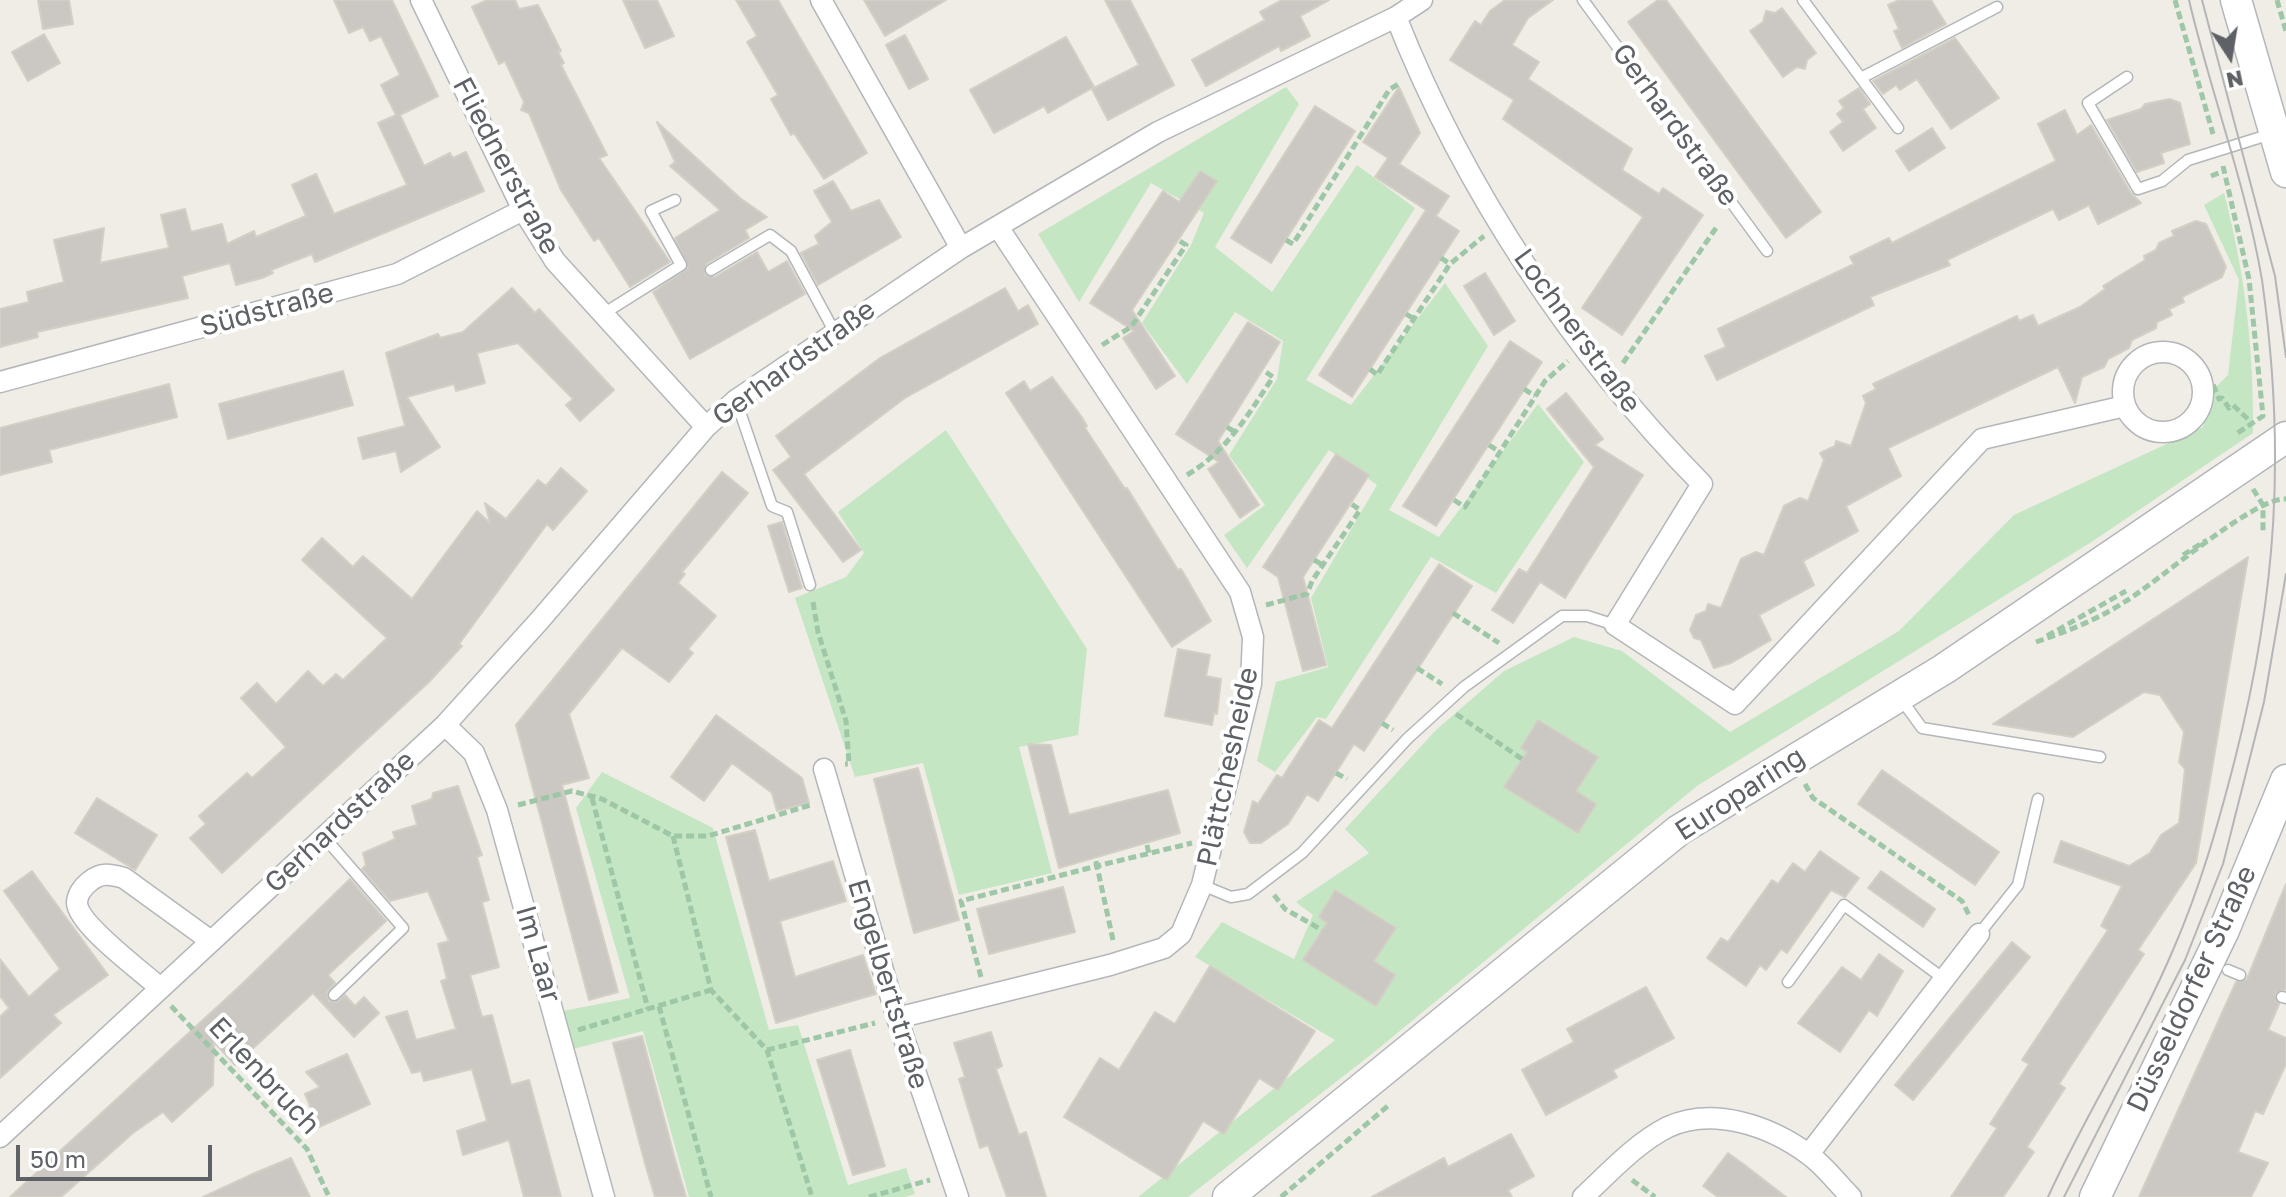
<!DOCTYPE html>
<meta charset="utf-8">
<style>
body{margin:0}
#map{position:relative;width:2286px;height:1197px;overflow:hidden;background:#efede6;font-family:"Golos Text",sans-serif}
canvas{display:block}
.north{position:absolute;left:2190px;top:16px;width:80px;height:80px;-webkit-text-stroke:6px #fff;paint-order:stroke;rotate:168deg;font-size:22px;font-weight:700;line-height:32px;text-align:center;color:#5e6266}
.north::after{content:'';display:block;margin:auto;width:28px;height:36px;background:#5e6266;clip-path:polygon(50% 0,100% 100%,50% 72%,0 100%)}
.scale{position:absolute;left:16px;top:1145px;width:196px;height:36px;box-sizing:border-box;border:4px solid #5e6266;border-top:0;padding-left:10px;font-size:24px;line-height:28px;white-space:nowrap;color:#5e6266;-webkit-text-stroke:6px #fff;paint-order:stroke}
</style>
<div id="map">
<canvas width="2286" height="1197"></canvas>
<div class="north">N</div>
<div class="scale">50 m</div>
</div>
<script>
const ctx = document.querySelector('canvas').getContext('2d');
ctx.lineJoin = 'round';
function fillPath(path, color) {
  ctx.fillStyle = color;
  ctx.fill(path, 'evenodd');
}
function stroke(path, color, width, dash) {
  ctx.strokeStyle = color;
  ctx.lineWidth = width;
  ctx.lineCap = dash ? 'butt' : 'round';
  ctx.setLineDash(dash || []);
  ctx.stroke(path);
}
function drawText(font, color, halo, rows, align = 'center') {
  ctx.font = font + ' "Golos Text",sans-serif';
  ctx.lineWidth = 8;
  ctx.setLineDash([]);
  ctx.textBaseline = 'middle';
  ctx.strokeStyle = halo;
  ctx.fillStyle = color;
  for (const [text, x, y, turn = 0] of rows) {
    ctx.save();
    ctx.translate(x, y);
    ctx.rotate((+turn || 0) * Math.PI / 180);
    ctx.textAlign = isNaN(turn) ? turn : align;
    if (halo) ctx.strokeText(text, 0, 0);
    ctx.fillText(text, 0, 0);
    ctx.restore();
  }
}
fillPath(new Path2D(`
 M1286 87 1299 104 1215 247 1272 292 1357 165 1415 208 1306 380 1351 405 1445 283 1488 346 1389 510 1439 537 1538 404 1584 462 1496 593 1431 557 1326 719 1317 717 1275 772 1257 761 1276 682 1328 667 1311 598 1377 485 1329 450 1247 568 1224 535 1265 505 1229 455 1277 379 1283 341 1235 312 1187 384 1142 323 1191 245 1204 213 1151 183 1079 302 1038 234Z
 M2224 193C2245 273 2254 350 2253 433L2093 541 1697 786 1373 1053 1188 1197H1138L1335 1040 1195 957 1222 922 1294 959 1313 915 1296 902 1369 853 1345 829 1436 730 1504 671 1574 637 1622 651 1730 732 1899 631 2014 515 2203 427 2209 394 2228 375 2239 280 2204 205Z
 M946 430 1087 649 1078 735 1019 747 1052 873 959 895 923 763 855 777 795 598 846 577 864 553 838 512Z
 M602 772 713 828 769 1030 798 1025 848 1185 906 1168 915 1194 905 1197H689L643 1031 573 1049 563 1011 630 998 576 808Z`), '#c5e6c3');
const building = new Path2D(`
 M38 0H69L73 24 43 29Z
 M334 0H392L438 96 400 115 424 166 450 153 453 158 466 152 484 191 315 262 312 254 271 270 273 273 262 278 236 285 230 263 182 276 188 298 37 332 38 337 0 347V309L29 302 27 292 64 282 54 240 104 228 100 263 169 248 161 215 185 209 191 232 222 224 227 244 254 231 256 237 306 216 292 185 316 174 334 214 407 185 378 123 396 115 381 85 400 75 381 36 370 41 363 27 349 33Z
 M487 0H515L519 9 538 5 561 51 558 52 564 63 561 65 607 155 599 158 670 262 630 287 599 238 594 241 561 190 529 113 521 110 524 102 505 61 499 64 472 7Z
 M623 0H657L674 36 645 48Z
 M736 0H778L867 153 824 179 794 133 791 135 771 99 778 95 747 42 757 36Z
 M864 0H946L885 36Z
 M1105 0H1130L1174 85 1108 120 1092 89 1139 65Z
 M1282 0H1329L1300 16 1310 36 1281 51 1279 46 1206 86 1192 60 1265 20 1260 12Z
 M1505 0H1553L1528 18 1512 45 1539 62 1528 79 1632 149 1622 170 1659 194 1663 188 1703 215 1622 335 1582 308 1643 217 1503 119 1514 100 1450 60 1475 21 1481 25 1490 11Z
 M1658 0H1666L1821 212 1786 238 1628 22Z
 M1899 0H1931L1946 24 1902 48 1894 31 1899 29 1888 5Z
 M1782 8 1816 53 1807 60 1805 69 1797 67 1783 77 1750 31 1763 22 1766 11 1775 13Z
 M44 34 60 63 28 81 12 52Z
 M905 35 928 79 909 89 886 45Z
 M1066 37 1094 87 1048 113 1044 106 994 133 970 90Z
 M1955 38 1999 98 1951 129 1917 79 1900 90 1896 85 1883 94 1873 81Z
 M1399 87 1420 133 1399 164 1449 196 1436 216 1459 231 1352 397 1319 375 1426 210 1375 177 1388 158 1363 142Z
 M1859 88 1870 104 1863 109 1876 128 1843 151 1830 132 1843 122 1837 114 1844 108 1839 101Z
 M2170 99 2180 103 2190 144 2161 153 2164 163 2137 172 2107 120 2141 109 2145 104Z
 M1315 106 1355 131 1271 263 1231 238Z
 M2065 110 2077 135 2091 125 2131 193 2141 203 2098 224 2089 205 2059 220 2053 209 1947 260 1950 265 1870 297 1874 305 1717 380 1705 356 1726 347 1718 329 1854 264 1850 257 1889 238 1892 243 2056 161 2038 124Z
 M657 122 740 198 767 217 745 230 749 238 706 264 705 275 715 277 757 252 768 272 787 261 805 294 690 359 653 292 688 268 675 238 720 210 670 166 675 162Z
 M1932 128 1945 148 1909 171 1896 151Z
 M1200 171 1217 181 1132 310 1175 376 1156 389 1123 338 1134 331 1090 303 1163 191 1179 202Z
 M833 181 851 211 879 200 901 237 818 285 801 253 819 244 815 236 832 222 814 191Z
 M2196 221 2206 224 2226 267 2222 277 2182 297 2184 302 2169 309 2172 315 2157 322 2156 328 2132 340 2129 348 2108 359 2104 367 2082 377 2075 403 2058 367 1888 448 1901 476 1846 506 1858 531 1803 561 1814 585 1759 615 1771 640 1731 663 1714 668 1701 640 1694 638 1690 630 1696 615 1706 611 1708 604 1721 608 1741 559 1756 552 1764 555 1784 506 1800 498 1808 501 1824 460 1820 453 1835 446 1836 441 1851 446 1866 403 1863 396 1876 389 1873 384 2017 316 2019 321 2033 315 2038 326 2080 307 2105 289 2103 286 2145 260 2144 256 2156 250 2159 243 2174 236 2172 231Z
 M1485 273 1515 321 1494 335 1464 286Z
 M512 288 535 313 539 309 614 390 580 421 566 405 573 399 518 343 477 353 485 383 456 391 454 384 407 397 440 447 401 472 396 451 363 459 358 438 405 426 386 353 438 334 440 338 463 332Z
 M1005 288 1018 311 1028 305 1038 324 905 398 804 474 861 550 843 562 773 470 791 457 776 436 880 358Z
 M1248 322 1280 342 1218 441 1259 505 1240 518 1208 469 1219 462 1176 434Z
 M1510 341 1542 362 1436 526 1403 506Z
 M343 371 353 405 228 439 219 404Z
 M1052 377 1081 416 1087 426 1085 428 1125 489 1127 488 1178 570 1181 569 1187 579 1211 621 1172 647 1006 393 1024 381 1030 391Z
 M169 384 177 417 49 450 52 462 0 475V428Z
 M1566 393 1603 439 1595 445 1643 475 1565 598 1540 582 1513 623 1492 610 1519 569 1527 573 1594 467 1547 409Z
 M1336 454 1369 475 1303 577 1326 665 1303 671 1278 577 1263 567Z
 M561 468 587 491 553 530 547 524 459 644 462 646 429 682 222 873 190 838 206 824 199 816 247 773 252 778 286 747 241 698 257 683 276 704 308 671 323 686 336 674 343 680 387 638 302 560 322 538 353 567 363 556 412 599 477 511 490 523 485 503 506 519 538 480 546 486Z
 M722 472 748 493 682 572 685 574 678 583 716 616 688 649 693 653 669 682 622 648 569 714 589 778 562 785 618 992 589 1000 516 725Z
 M782 522 802 588 789 592 768 526Z
 M2248 557 2196 863 2138 950 2144 954 2059 1084 2065 1088 2027 1147 2034 1152 2003 1197H1951L1997 1128 1990 1124 2029 1064 2022 1060 2108 930 2101 926 2122 886 2054 862 2061 841 2129 866 2150 853 2161 835 2179 823 2185 769 2179 762 2184 732 2160 695 2144 692 2073 737 1993 724Z
 M1439 564 1472 586 1364 751 1354 744 1318 801 1307 794 1288 824 1261 843H1250L1244 832 1253 801 1258 804 1277 775 1282 778 1319 720 1332 728Z
 M1178 649 1210 655 1206 676 1221 679 1217 714 1214 713 1212 725 1165 716Z
 M716 715 802 778 809 803 777 811 772 793 732 763 704 801 671 777Z
 M1538 720 1598 757 1576 791 1596 804 1578 833 1504 787 1527 752 1521 748Z
 M1028 744 1051 745 1069 815 1168 790 1180 833 1059 868Z
 M918 768 959 920 914 933 874 779Z
 M1882 770 1999 852 1975 885 1858 804Z
 M458 786 482 855 477 857 489 900 482 902 499 967 470 975 482 1017 492 1015 511 1085 529 1080 561 1197H524L509 1140 463 1155 457 1131 487 1121 472 1069 424 1081 421 1071 412 1073 386 1017 407 1011 416 1040 456 1029 441 981 447 979 438 944 449 941 428 891 390 901 362 869 366 865 363 853 395 839 393 832 417 825 412 806 432 799 433 793Z
 M97 798 157 835 135 870 75 833Z
 M755 830 769 881 833 861 846 901 780 921 795 977 863 955 876 994 776 1023 726 837Z
 M1820 851 1859 878 1845 897 1831 890 1787 953 1781 949 1766 970 1760 965 1746 986 1707 958 1721 938 1728 942 1772 880 1778 884 1793 863 1805 872Z
 M32 871 108 975 53 1015 61 1023 0 1078V1017L9 1008 0 996V959L29 997 60 969 4 891Z
 M1881 871 1935 909 1923 927 1868 888Z
 M350 879 386 921 328 975 335 983 327 992 329 1001 337 1002 345 995 355 1006 364 997 379 1013 354 1037 313 993 235 1065 214 1042 213 1085 172 1122 163 1112 133 1133 61 1197H10L241 985Z
 M2286 884V989L2275 994 2279 1004 2268 1030 2286 1038V1064L2263 1114 2255 1111 2238 1152 2268 1163 2251 1197H2139L2236 982 2247 979Z
 M1063 887 1075 932 989 954 977 909Z
 M1335 890 1396 928 1374 961 1395 975 1376 1006 1303 960 1327 923 1319 917Z
 M2012 942 2030 957 1913 1100 1895 1085Z
 M1879 954 1903 971 1877 1016 1869 1010 1840 1052 1798 1023 1842 967 1861 980Z
 M1210 966 1315 1031 1278 1090 1259 1078 1224 1134 1203 1121 1167 1180 1064 1117 1100 1058 1119 1070 1155 1012 1175 1024Z
 M1646 987 1674 1038 1613 1070 1617 1077 1546 1115 1522 1070 1574 1042 1567 1029Z
 M991 1032 1002 1066 996 1069 1019 1135 1026 1132 1046 1197H1007L988 1145 980 1148 959 1079 965 1077 954 1043Z
 M642 1036 675 1159 686 1197H655L646 1167 613 1043Z
 M850 1050 885 1166 853 1175 817 1060Z
 M347 1054 370 1104 319 1127 305 1094 320 1087 306 1072Z
 M1511 1134 1534 1176 1508 1190 1512 1197H1372L1444 1158 1448 1167Z
 M1728 1153 1742 1163 1786 1197H1718L1703 1186Z
 M291 1158 310 1197H203L255 1173Z`);
fillPath(building, '#cbc8c3');
stroke(building, '#d4cfc4', 2);
const lane = new Path2D(`
 M1583 0 1767 251
 M1803 0 1898 128
 M2127 77 2088 103 2138 189 2162 181 2188 160 2271 134
 M1861 78 1997 7
 M711 270 770 235 791 251 834 331
 M603 314 681 265 651 211 675 200
 M736 400 772 506 787 512 810 585
 M1901 699 1922 728 2100 757
 M325 838 403 928 334 995
 M1202 885 1231 897 1248 894 1302 853 1407 739 1464 687 1562 616H1587L1615 625
 M1979 934 2018 885 2038 799
 M2228 970 2240 975
 M1788 982 1844 905 1944 979
 M2282 997 2286 998`);
const street = new Path2D(`
 M421 0 523 210 555 261 706 427
 M821 0 961 248
 M1396 17C1464 189 1572 352 1702 484L1615 625 1735 704 1982 439 2125 406
 M2123 392a40 40 0 1 1 80 0a40 40 0 1 1-80 0Z
 M0 382 397 274 523 210
 M445 725 474 753 497 810 604 1197
 M824 769 897 1018 958 1197
 M160 988C143 972 78 925 77 903 77 895 83 887 89 882 101 872 110 874 124 878L211 941
 M897 1018 1110 965 1164 948 1181 934 1202 885 1251 684 1253 637 1240 592 998 227
 M0 1137 445 725 539 621 706 427 736 400 961 248 1158 132 1396 17 1422 0
 M1809 1154 1979 934
 M1583 1197C1609 1173 1636 1143 1668 1127 1713 1106 1770 1126 1808 1154 1824 1165 1837 1183 1851 1197`);
const secondary = new Path2D(`
 M2236 0 2286 172
 M1228 1197 1679 830 1944 669 2286 437
 M2095 1197 2224 930 2286 780`);
stroke(lane, '#b3b7ba', 13);
stroke(street, '#b3b7ba', 23);
stroke(secondary, '#b2b6ba', 33);
stroke(new Path2D(`
 M2175 0 2213 134
 M2277 0 2286 31
 M2223 166 2249 279 2263 416 2236 434
 M2211 176 2224 171
 M1286 240 1293 244 1389 90 1400 83
 M1441 258 1450 264
 M1406 314 1414 319
 M1102 345 1131 327 1186 245 1178 240
 M1623 363 1716 228
 M1370 369 1377 375 1450 264 1484 236
 M2204 386 2212 382 2219 399 2222 398 2229 408 2233 405 2252 423
 M1524 389 1535 396
 M1227 427 1236 433
 M1489 445 1500 452
 M1187 475C1227 451 1248 415 1273 377L1263 370
 M2253 489 2263 505V534
 M1454 500 1465 507 1545 381 1568 361
 M2183 555 2207 540
 M1314 560 1323 565
 M813 602 818 632 846 721 849 764H845
 M1266 605 1307 594 1312 581 1360 510 1350 503
 M1453 613 1499 643
 M2047 636 2126 591
 M2036 642C2068 631 2097 620 2126 601 2159 581 2254 497 2286 499
 M1417 668 1442 684
 M1456 714 1522 759
 M1382 723 1393 730
 M1336 773 1347 779
 M1805 784 1813 798 1962 901 1969 915
 M592 798 648 1009
 M518 805 572 791 602 799 673 836H708L811 805
 M673 836 711 990 767 1050 812 1197
 M1147 845 1149 854
 M1274 895 1285 909 1322 930
 M1113 940 1097 866 1192 843
 M981 977 961 901 1097 866 1095 858
 M171 1006 307 1149 329 1197
 M659 1006 711 1197
 M578 1030 711 990
 M767 1050 875 1023
 M1632 1180 1655 1197
 M869 1197 930 1180
 M1281 1197 1389 1105`), '#9dc7a7', 5, [8, 4]);
stroke(lane, '#fff', 10);
stroke(street, '#fff', 20);
stroke(secondary, '#fff', 30);
stroke(new Path2D(`
 M2202 0 2275 276 2286 357
 M2048 1197C2086 1113 2137 1035 2173 950 2200 888 2218 825 2235 759 2277 593 2286 450 2262 280 2246 185 2211 94 2189 0
 M2064 1197 2185 960 2223 864 2264 702 2286 574`), '#b4b5b6', 2);
drawText('28px', '#5e6266', '#fff', [
 ["Gerhardstraße",1675,125,54],
 ["Fliednerstraße",506,166,62],
 ["Südstraße",267,310,-15],
 ["Lochnerstraße",1577,331,54],
 ["Gerhardstraße",794,363,-36],
 ["Plättchesheide",1228,767,-78],
 ["Europaring",1740,794,-33],
 ["Gerhardstraße",340,822,-43],
 ["Im Laar",538,954,74],
 ["Engelbertstraße",888,984,73],
 ["Düsseldorfer Straße",2192,989,-65],
 ["Erlenbruch",264,1076,47]
]);
</script>
